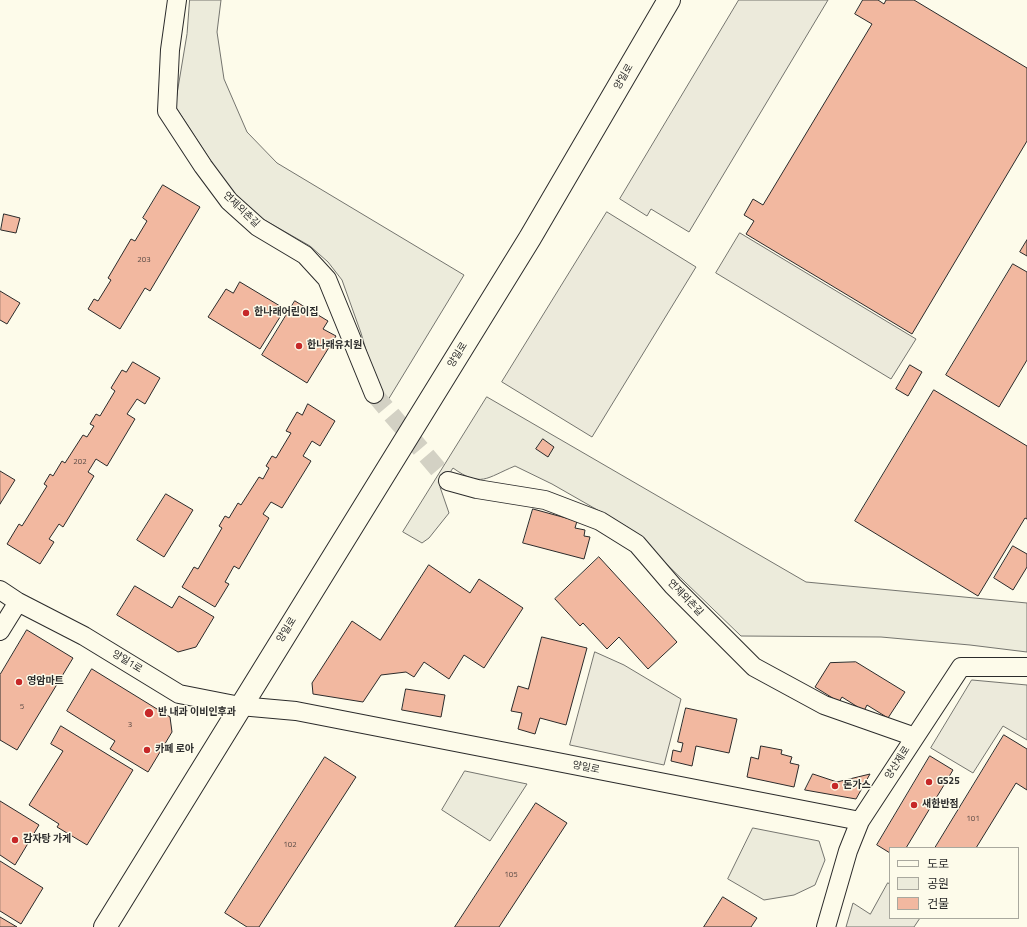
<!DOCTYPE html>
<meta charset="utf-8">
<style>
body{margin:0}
#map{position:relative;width:1027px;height:927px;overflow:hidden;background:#fdfbea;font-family:"Titillium Web","Noto Sans KR",sans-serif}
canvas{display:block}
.legend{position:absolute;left:889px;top:847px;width:130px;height:72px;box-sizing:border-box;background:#fdfbea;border:1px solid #a9a89e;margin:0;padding:5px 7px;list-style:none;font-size:12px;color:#2b2b2b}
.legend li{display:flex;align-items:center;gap:8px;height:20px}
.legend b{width:20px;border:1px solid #a9a89e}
</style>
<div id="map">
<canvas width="1027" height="927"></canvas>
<ul class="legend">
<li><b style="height:5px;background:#fdfbea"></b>도로</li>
<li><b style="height:11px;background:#ecebdb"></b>공원</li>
<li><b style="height:11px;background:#f2b8a0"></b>건물</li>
</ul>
</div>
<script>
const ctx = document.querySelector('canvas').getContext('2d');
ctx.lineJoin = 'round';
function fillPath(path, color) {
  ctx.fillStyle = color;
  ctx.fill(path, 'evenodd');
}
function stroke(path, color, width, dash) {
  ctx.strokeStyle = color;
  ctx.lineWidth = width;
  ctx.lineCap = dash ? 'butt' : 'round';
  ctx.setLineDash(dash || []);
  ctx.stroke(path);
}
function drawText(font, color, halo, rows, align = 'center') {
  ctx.font = font + ' "Titillium Web","Noto Sans KR",sans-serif';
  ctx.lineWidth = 3;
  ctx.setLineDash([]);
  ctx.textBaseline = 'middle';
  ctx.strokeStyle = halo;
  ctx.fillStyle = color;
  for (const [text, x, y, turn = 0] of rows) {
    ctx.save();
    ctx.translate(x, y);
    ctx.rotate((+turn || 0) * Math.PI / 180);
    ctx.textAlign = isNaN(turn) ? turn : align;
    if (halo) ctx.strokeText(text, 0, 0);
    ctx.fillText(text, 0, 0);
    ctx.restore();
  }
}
const green = new Path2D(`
 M190 0H221L217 32 224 79 247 132 277 163 464 275 388 400 376 384 361 333 342 280 328 262 310 246 247 210 218 172 175 106 187 34Z
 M487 397 806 582 1027 603V652L970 645 881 637 741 636 629 528 552 484 515 466C486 478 481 488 453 468L440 487 449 513 429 538 422 543 403 532Z
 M465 771 527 784 490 841 442 810Z
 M753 828 819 841 825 860 815 885 794 895 764 900 728 879Z`);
fillPath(green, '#ecebdb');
stroke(green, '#74746e', 1);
const parking = new Path2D(`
 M739 0H828L689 232 651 209 647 216 620 199Z
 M607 212 696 267 592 437 502 382Z
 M740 233 916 339 891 379 716 273Z
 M595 652 624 665 681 699 664 765 570 745Z
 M972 680 1027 685V740L1003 726 973 773 931 748Z
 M888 883 890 884V918H920L914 927H846L853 903 870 914Z`);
fillPath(parking, '#eceadb');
stroke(parking, '#74746e', 1);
const building = new Path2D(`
 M863 0H878L884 4 886 0H914L1027 68V141L912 334 746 234 754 221 744 215 753 199 763 205 872 24 855 14Z
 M163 185 200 207 150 291 145 288 120 329 88 309 94 299 98 301 111 280 108 278 131 239 135 241 147 221 143 218Z
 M4 214 20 218 16 233 1 230Z
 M1027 240V256L1020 252Z
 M1013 264 1027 272V360L999 407 946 375Z
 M240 282 285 309 260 349 208 317 226 289 233 293Z
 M0 291 20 303 7 324 0 320Z
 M295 301 328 321 323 329 336 336 307 383 262 355Z
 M133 362 160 378 145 404 137 399 127 414 135 419 107 466 96 459 88 472 94 476 63 527 59 524 49 539 54 542 40 564 7 544 19 524 22 526 47 486 44 484 50 474 53 476 62 461 65 463 83 435 87 437 94 426 90 424 96 414 100 416 115 391 111 388 122 370 126 372Z
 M910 365 922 372 908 396 896 389Z
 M934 390 1027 446V519L1025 518 978 596 855 521Z
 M308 404 335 421 320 446 312 441 303 456 311 461 282 508 271 502 263 514 269 518 239 569 234 566 225 582 229 584 215 607 182 587 194 567 198 569 222 528 219 526 225 516 229 518 238 503 241 505 259 477 263 479 269 468 266 466 272 456 276 458 291 433 286 431 297 412 302 415Z
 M543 439 554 447 548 457 536 449Z
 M0 471 15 480 0 504Z
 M166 494 193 510 164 557 137 540Z
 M533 509 577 521 575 528 585 530 584 536 590 537 584 559 523 543Z
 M1013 546 1027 554V567L1013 590 994 578Z
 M599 557 677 642 648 669 619 637 607 649 583 623 580 626 555 599Z
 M429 565 470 593 479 579 523 608 484 668 464 655 449 679 424 662 414 677 406 672 381 675 363 702 313 694 312 683 352 621 380 640Z
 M135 586 172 608 179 596 214 617 196 647 178 652 117 615Z
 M27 630 73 658 17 750 0 740V675Z
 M542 637 587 648 566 725 540 718 535 734 518 729 522 713 511 711 518 686 528 689Z
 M856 662 905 692 888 718 867 705 864 711 842 697 839 702 815 687 830 663Z
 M92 669 170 717 172 732 148 772 110 749 115 741 67 711Z
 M406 689 445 695 441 717 402 710Z
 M686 708 737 719 729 753 696 746 692 766 671 761 673 750 681 752 683 743 678 742Z
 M61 726 133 770 87 845 57 827 59 824 29 805 63 751 51 744Z
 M1004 735 1027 749V790L1016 783 976 848H935Z
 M761 746 782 750 781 754 792 757 790 763 799 765 794 787 747 777 751 757 758 759Z
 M930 756 953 770 906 848H890V853L877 845Z
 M325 757 356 777 259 927H247L225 913Z
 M813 774 837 782 870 774 856 799 805 790Z
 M0 801 39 825 15 865 0 855Z
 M536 803 567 823 499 927H455Z
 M0 861 43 888 21 924 0 911Z
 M723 897 757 918 751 927H704Z
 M0 917 17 927H0Z`);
fillPath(building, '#f2b8a0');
stroke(building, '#2b2b2b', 1);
stroke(new Path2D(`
 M374 394 448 481`), '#d3d1c4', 18, [18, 9]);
const minor = new Path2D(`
 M177 0 170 50 167 111 203 166 229 201 258 227 305 255 327 279 374 394
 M448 481 477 489 545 500 600 521 637 544 673 586 754 667 824 705 915 737
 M0 590 18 602 84 636 179 694 240 706 296 711 860 821
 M0 631 18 602
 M826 927 848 851 860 821 961 667H1027`);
const secondary = new Path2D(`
 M105 927 530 238 669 0`);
stroke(minor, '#2b2b2b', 20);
stroke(secondary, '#2b2b2b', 24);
stroke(minor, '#fdfbea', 18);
stroke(secondary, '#fdfbea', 22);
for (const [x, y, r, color] of [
 [246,313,4,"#c62828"],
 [299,346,4,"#c62828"],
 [19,682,4,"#c62828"],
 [149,713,5,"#c62828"],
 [147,750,4,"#c62828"],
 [929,782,4,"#c62828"],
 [835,786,4,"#c62828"],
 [914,805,4,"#c62828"],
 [15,840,4,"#c62828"]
]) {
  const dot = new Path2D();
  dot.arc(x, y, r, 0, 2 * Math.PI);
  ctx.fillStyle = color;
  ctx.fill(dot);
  stroke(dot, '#fdfbea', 1.5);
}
drawText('8px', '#5d4e48', null, [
 ["203",144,260],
 ["202",80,462],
 ["5",22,707],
 ["3",130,725],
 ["101",973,819],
 ["102",290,845],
 ["105",511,875]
]);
drawText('10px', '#2b2b2b', '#fdfbea', [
 ["양일로",624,77,-60],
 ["연제외촌길",241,210,44],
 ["양일로",458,355,-58],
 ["연제외촌길",685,598,46],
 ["양일로",287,630,-58],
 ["양일1로",127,662,31],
 ["양산제로",898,763,-57],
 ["양일로",586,768,11]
]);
drawText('bold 10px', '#2b2b2b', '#fdfbea', [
 ["한나래어린이집",254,313],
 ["한나래유치원",307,346],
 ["영암마트",27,682],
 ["반 내과 이비인후과",158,713],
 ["카페 로아",155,750],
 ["GS25",937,782],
 ["돈가스",843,786],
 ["새한반점",922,805],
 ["감자탕 가게",23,840]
], 'left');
</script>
